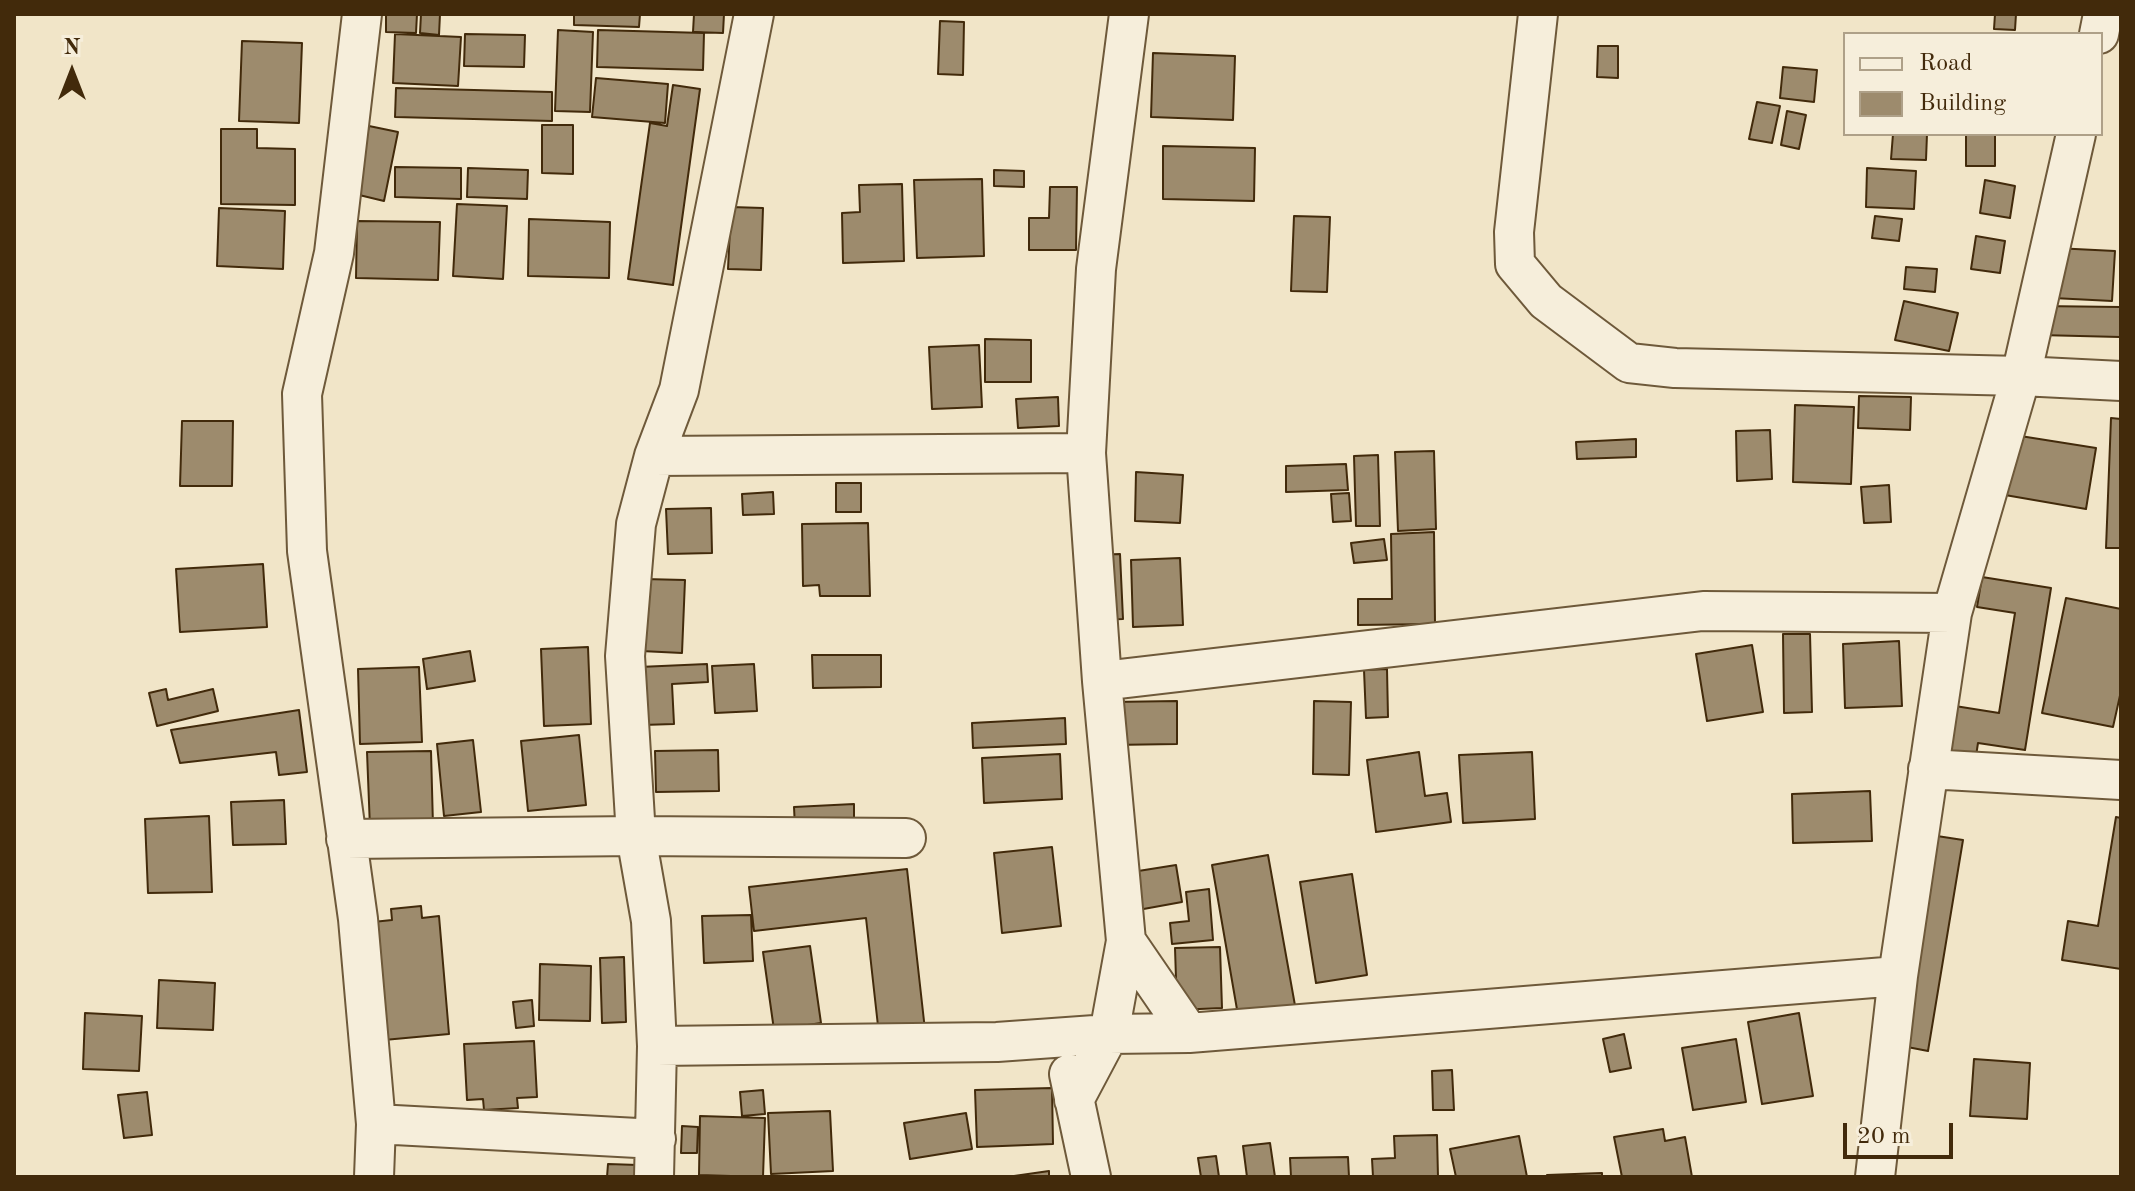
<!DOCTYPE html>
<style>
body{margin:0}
#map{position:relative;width:2135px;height:1191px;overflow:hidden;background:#f1e5c8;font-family:"Old Standard TT",serif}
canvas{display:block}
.frame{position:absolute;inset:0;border:16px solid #422a0b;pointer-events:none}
.legend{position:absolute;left:1843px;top:32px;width:260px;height:104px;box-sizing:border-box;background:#f6eedb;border:2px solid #aea088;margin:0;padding:10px 14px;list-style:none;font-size:24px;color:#422a0b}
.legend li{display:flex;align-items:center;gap:16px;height:40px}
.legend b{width:40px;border:2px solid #aea088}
.north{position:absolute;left:32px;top:32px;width:80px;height:80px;-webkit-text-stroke:6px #f6eedb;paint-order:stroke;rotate:0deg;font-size:22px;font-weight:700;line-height:32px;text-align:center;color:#422a0b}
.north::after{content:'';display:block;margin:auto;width:28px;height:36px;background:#422a0b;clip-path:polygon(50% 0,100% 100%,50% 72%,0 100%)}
.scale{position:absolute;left:1843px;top:1123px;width:110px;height:36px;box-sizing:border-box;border:4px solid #422a0b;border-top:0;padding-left:10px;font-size:24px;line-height:28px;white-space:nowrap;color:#422a0b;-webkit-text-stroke:6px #f6eedb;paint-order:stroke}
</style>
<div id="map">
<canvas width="2135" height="1191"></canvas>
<div class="frame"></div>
<ul class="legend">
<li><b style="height:10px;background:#f6eedb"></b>Road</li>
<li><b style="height:22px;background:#9d8b6d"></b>Building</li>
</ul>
<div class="north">N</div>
<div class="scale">20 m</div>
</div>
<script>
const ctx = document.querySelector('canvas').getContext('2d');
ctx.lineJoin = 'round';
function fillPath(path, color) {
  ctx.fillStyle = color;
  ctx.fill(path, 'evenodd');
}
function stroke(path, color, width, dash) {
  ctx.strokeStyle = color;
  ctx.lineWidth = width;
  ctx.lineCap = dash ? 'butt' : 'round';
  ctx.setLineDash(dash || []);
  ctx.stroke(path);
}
const building = new Path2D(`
 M386 14H417L416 33 386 32Z
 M421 14H440L439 35 420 33Z
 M574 14H640L639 27 574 25Z
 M694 14H724L723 33 693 32Z
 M1995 14H2016L2015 30 1994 29Z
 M940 21 964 22 963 75 938 74Z
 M558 30 593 32 590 112 555 111Z
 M598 30 704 33 703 70 597 67Z
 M395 34 461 37 458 86 393 83Z
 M465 34 525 35 524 67 464 66Z
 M242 41 302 43 299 123 239 121Z
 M1598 46H1618V78L1597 77Z
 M1153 53 1235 56 1233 120 1151 117Z
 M1783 67 1817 70 1814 102 1780 98Z
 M596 78 668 84 665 123 592 117Z
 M673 85 700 89 673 285 628 279 650 123 667 126Z
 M396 88 552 92V121L395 117Z
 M1757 102 1780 106 1772 143 1749 139Z
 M1787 111 1806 115 1799 149 1781 145Z
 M542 125H573V174L542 173Z
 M369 126 398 132 384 201 355 194Z
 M221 129H257V148L295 149V205L221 204Z
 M1893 134H1927L1926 160 1891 159Z
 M1966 134H1995V166H1966Z
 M1163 146 1255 148 1254 201 1163 199Z
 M395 167 461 168V199L395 197Z
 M468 168 528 170 527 199 467 197Z
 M1867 168 1916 171 1914 209 1866 207Z
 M994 170 1024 171V187L994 186Z
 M982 179 984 256 917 258 914 180Z
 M1985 180 2015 186 2010 218 1980 213Z
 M902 184 904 261 843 263 842 213 860 212 859 185Z
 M1050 187H1077L1076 250H1029V218H1049Z
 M457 204 507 206 503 279 453 276Z
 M731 207 763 208 761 270 728 269Z
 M219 208 285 211 283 269 217 266Z
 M1294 216 1330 217 1327 292 1291 291Z
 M1875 216 1902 219 1899 241 1872 238Z
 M529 219 610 222 609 278 528 276Z
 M357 221 440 222 438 280 356 278Z
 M1976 236 2005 241 2000 273 1971 269Z
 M2055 248 2115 251 2112 301 2053 298Z
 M1906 267 1937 269 1935 292 1904 289Z
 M1904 301 1958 313 1949 351 1895 340Z
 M2040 306 2120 307V337L2039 335Z
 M985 339 1031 340V382H985Z
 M979 345 982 407 932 409 929 347Z
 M1859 396 1911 397 1910 430 1858 428Z
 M1058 397 1059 426 1018 428 1016 399Z
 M1795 405 1854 407 1851 484 1793 482Z
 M2111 418 2121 419V548H2106Z
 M182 421H233L232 486H180Z
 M1770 430 1772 479 1737 481 1736 431Z
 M2014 435 2096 448 2086 509 2005 495Z
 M1636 439V457L1577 459 1576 442Z
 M1434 451 1436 529 1398 531 1395 452Z
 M1378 455 1380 526H1356L1354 456Z
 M1346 464 1348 490 1286 492V466Z
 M1136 472 1183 475 1180 523 1135 521Z
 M836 483H861V512H836Z
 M1889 485 1891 522 1864 523 1861 487Z
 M773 492 774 514 743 515 742 494Z
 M1349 493 1351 521 1333 522 1331 494Z
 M711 508 712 553 668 554 666 509Z
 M868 523 870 596H820L819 585 803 586 802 524Z
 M1434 532 1435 624 1358 625V599H1392L1391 534Z
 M1384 539 1387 560 1354 563 1351 543Z
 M1120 554 1123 619 1095 620 1092 555Z
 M1180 558 1183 625 1133 627 1131 560Z
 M263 564 267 627 180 632 176 569Z
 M1982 577 2051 588 2025 750 1978 743 1976 756 1947 751 1955 706 1999 713 2015 613 1977 607Z
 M644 579 685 580 682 653 641 651Z
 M2066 598 2121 609V691L2113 727 2042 713Z
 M1783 634H1810L1812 712 1784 713Z
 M1899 641 1902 706 1845 708 1843 644Z
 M1752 645 1763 712 1707 721 1696 654Z
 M588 647 591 724 544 726 541 649Z
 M470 651 475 681 427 689 423 659Z
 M812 655H881V687L813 688Z
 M707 664 708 682 672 684 674 724 642 725 639 667Z
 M754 664 757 711 715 713 712 666Z
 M419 667 422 742 360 744 358 669Z
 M1387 669 1388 717 1366 718 1364 670Z
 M166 689 168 700 213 689 218 711 157 726 149 693Z
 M1177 701V744L1111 745V702Z
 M1314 701 1351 702 1349 775 1313 774Z
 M299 710 307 772 279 775 276 752 180 763 171 730Z
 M1065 718 1066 744 973 748 972 723Z
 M579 735 586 805 528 811 521 741Z
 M473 740 481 812 444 816 437 744Z
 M718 750 719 791 656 792 655 751Z
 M431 751 433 826 370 828 367 752Z
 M1419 752 1425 796 1447 793 1451 822 1376 832 1367 760Z
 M1532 752 1535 819 1463 823 1459 755Z
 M1060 754 1062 799 984 803 982 758Z
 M1870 791 1872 841 1793 843 1792 794Z
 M284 800 286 844 233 845 231 802Z
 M854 804V826L795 828 794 807Z
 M209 816 212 892 148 893 145 819Z
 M2116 817 2121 818V969L2062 960 2068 921 2098 926Z
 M1937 836 1963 840 1928 1051 1902 1046Z
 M1052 847 1061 926 1002 933 994 853Z
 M1268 855 1296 1011 1239 1021 1212 865Z
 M1176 865 1182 902 1138 910 1132 872Z
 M907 869 925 1030 879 1035 866 918 754 931 749 887Z
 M1352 874 1367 975 1316 983 1300 882Z
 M1209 889 1213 940 1172 944 1170 923 1189 921 1186 892Z
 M421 906 422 918 439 916 449 1034 384 1040 373 922 392 920 391 909Z
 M751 915 753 961 704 963 702 916Z
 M810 946 821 1023 774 1030 763 952Z
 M1220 947 1222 1008 1177 1010 1175 948Z
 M624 957 626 1022 602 1023 600 958Z
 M540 964 591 966 590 1021 539 1020Z
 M159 980 215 983 213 1030 157 1028Z
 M532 1000 534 1026 516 1028 513 1002Z
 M85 1013 142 1016 139 1071 83 1069Z
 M1799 1013 1813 1096 1762 1104 1748 1022Z
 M1624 1034 1631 1068 1610 1072 1603 1039Z
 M1736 1039 1746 1102 1693 1110 1682 1048Z
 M534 1041 537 1097 517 1098 518 1108 484 1110 483 1099 467 1100 464 1044Z
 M1974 1059 2030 1063 2027 1119 1970 1116Z
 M1452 1070 1454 1110H1433L1432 1071Z
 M1052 1088 1053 1144 977 1147 975 1090Z
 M763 1090 765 1114 742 1116 740 1092Z
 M147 1092 152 1135 124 1138 118 1095Z
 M830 1111 833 1171 771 1174 768 1113Z
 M966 1113 972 1149 910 1159 904 1123Z
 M700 1116 765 1118 763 1177 699 1175Z
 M682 1126 698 1127 697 1153H681Z
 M1663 1129 1665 1141 1685 1137 1692 1177H1622L1614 1137Z
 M1437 1135 1438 1177H1373L1372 1159 1395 1158 1394 1136Z
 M1519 1136 1527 1177H1456L1450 1149Z
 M1270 1143 1275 1177H1247L1243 1146Z
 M1216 1156 1219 1177H1201L1198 1158Z
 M1348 1157 1349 1177H1291L1290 1158Z
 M608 1164 638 1165 637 1177H607Z
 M1049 1171V1177H1007Z
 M1602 1173V1177H1547V1175Z`);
fillPath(building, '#9d8b6d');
stroke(building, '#422a0b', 2);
const street = new Path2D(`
 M362 14 334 253 302 394 307 551 358 919 376 1124 374 1177
 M1538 14 1514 232 1515 264 1546 301 1629 363 1675 368 2021 376 2121 381
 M2099 34 2103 14
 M654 456 1086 453
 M1102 681 1703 611 1952 613
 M1928 769 2121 780
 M346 839 636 836 906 838
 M1126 941 1189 1033
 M657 1046 997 1042 1109 1034 1189 1033 1898 976
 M1069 1074 1091 1177
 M1074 1100 1109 1034 1126 941 1102 681 1086 453 1096 269 1129 14
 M376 1124 656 1139
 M654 1177 657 1046 651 921 636 836 625 656 636 524 654 456 679 390 754 14
 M1875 1177 1898 976 1952 613 2021 376 2076 134`);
stroke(street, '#6e593a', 42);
stroke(street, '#f6eedb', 38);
</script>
